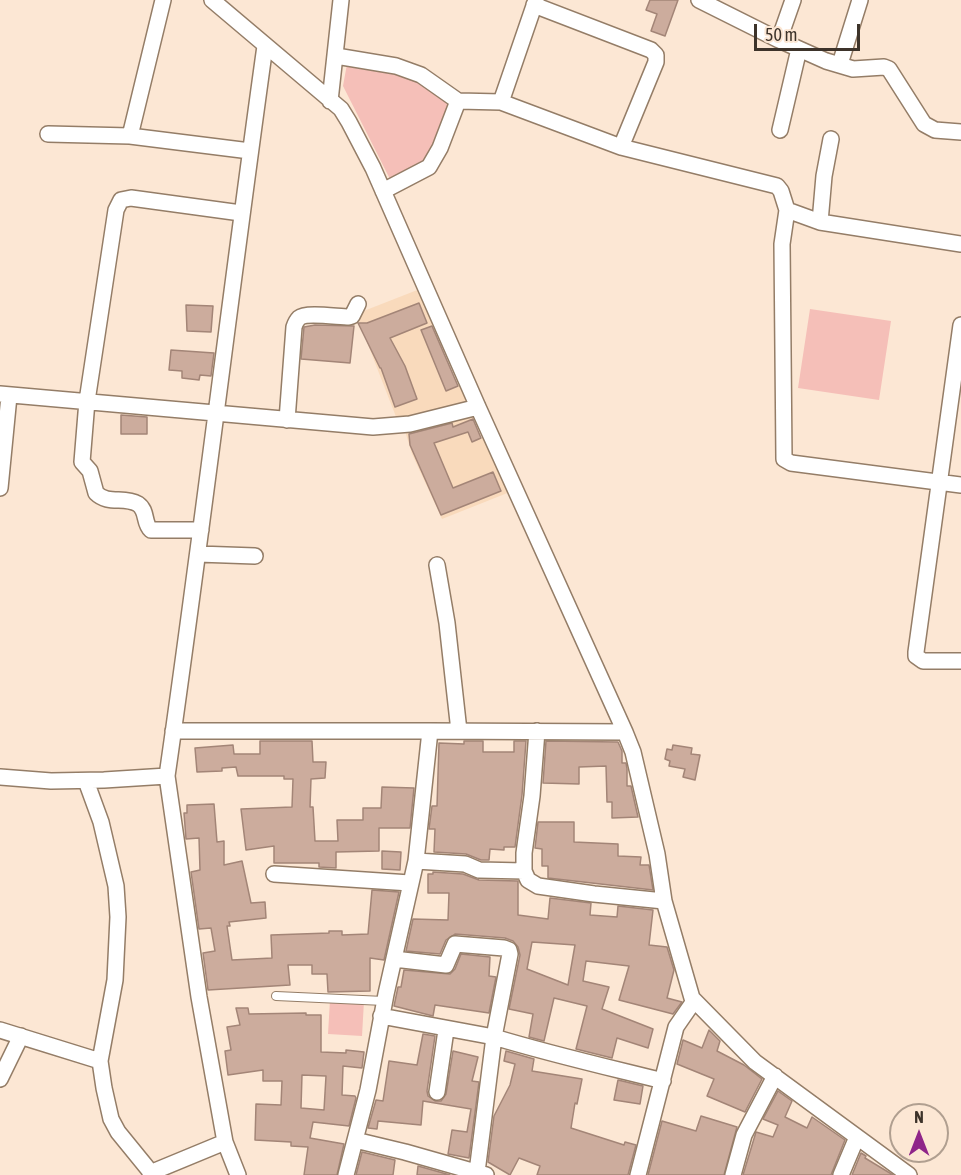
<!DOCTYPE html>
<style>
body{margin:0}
#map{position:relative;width:961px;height:1175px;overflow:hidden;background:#fce7d4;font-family:"Asap Condensed",sans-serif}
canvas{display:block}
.north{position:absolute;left:889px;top:1103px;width:60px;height:60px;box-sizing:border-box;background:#fce7d4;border:2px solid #b09f90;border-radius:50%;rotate:0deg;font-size:16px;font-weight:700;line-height:24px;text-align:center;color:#3d332a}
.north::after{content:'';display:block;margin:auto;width:21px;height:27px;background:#8f2589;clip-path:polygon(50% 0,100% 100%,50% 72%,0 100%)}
.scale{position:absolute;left:754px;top:24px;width:106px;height:27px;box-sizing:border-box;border:3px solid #3d332a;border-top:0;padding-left:8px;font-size:18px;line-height:21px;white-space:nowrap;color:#3d332a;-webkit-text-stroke:4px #fce7d4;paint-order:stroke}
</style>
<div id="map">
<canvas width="961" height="1175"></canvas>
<div class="north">N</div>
<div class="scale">50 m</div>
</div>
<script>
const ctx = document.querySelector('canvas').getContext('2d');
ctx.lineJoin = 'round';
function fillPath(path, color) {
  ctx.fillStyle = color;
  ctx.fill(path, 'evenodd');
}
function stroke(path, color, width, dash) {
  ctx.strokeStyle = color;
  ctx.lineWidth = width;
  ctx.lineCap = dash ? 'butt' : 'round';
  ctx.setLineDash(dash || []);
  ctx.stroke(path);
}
fillPath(new Path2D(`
 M425 287 469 401 400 427 356 314ZM418 303 427 323 371 322ZM438 324 444 341 428 347 421 331ZM391 341 400 359 380 368 372 351ZM448 350 461 385 446 391 432 356Z
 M480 408 515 490 442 519 412 454 405 431ZM481 416 489 435 472 442 464 423ZM451 419 456 436 438 442 432 426ZM493 472 501 491 441 515 434 495Z`), '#f9dabc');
fillPath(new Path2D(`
 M347 64 418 73 451 94 449 139 437 171 394 187 343 86Z
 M810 309 891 321 879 400 798 388Z
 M330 1000 364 1001 362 1036 328 1034Z`), '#f5bfb8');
const building = new Path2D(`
 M650 0H678L665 36 651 31 657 14 646 10Z
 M419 303 427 323 390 338 405 366 417 399 395 407 381 368H380L358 323H367Z
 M186 305 213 306 211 332 187 331Z
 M315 325 354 326 350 363 301 359 304 327Z
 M432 326 458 386 446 391 421 330Z
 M171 350 214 353 211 376 200 375 199 380 182 378V371L169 370Z
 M121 415 147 417V434H121Z
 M473 419 481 438 472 442 468 432 434 443 453 488 493 472 501 491 441 515 410 445 409 434 452 423 453 427Z
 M260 741H312L313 762H326L325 778 311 779 310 807H313L315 841H338L337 820H363V808H381L382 787 414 788 410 828H379V851L336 852V868L319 867V863H274V846L246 850 241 809 292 807 293 779H284V776H238L236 767 222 768V771L197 772 195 748 233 745 234 754H260Z
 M464 741H483V752H514V741H526L522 795 515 847H504V850L490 849 489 860H481L466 854 434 852 435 829H429L432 806H437L439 743 464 744Z
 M546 741 618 742 622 751V763H626L627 769V786H631L638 817 612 818V802H607L606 766 579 767V784L543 783Z
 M673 745 692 748 691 754 700 755 695 780 683 777 685 769 669 766 670 761 665 759 667 749 672 750Z
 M214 804 217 842 224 841V865L242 861 251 903 265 902 266 918 229 922 230 926H227L232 960 272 958 271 935 329 933V931H342V935L368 934 372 890 399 892 384 960 370 958V991L328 992 327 974H312V965H288L290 985 208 990 203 953 215 951 211 928 199 929 191 872 200 870 199 838 186 839 184 813H187V805Z
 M538 822H574V842L618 844V856L641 857 640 865H649L653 890 548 878V866H542V849L535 848Z
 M382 851 401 852 400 870 382 869Z
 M433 872 463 874 479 880 518 881V915L548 919 550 898 591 903 590 915 617 917 618 906 653 910 649 945 667 947 674 970 667 998 682 1002 673 1014 619 1000 629 966 586 961 583 981 609 987 602 1009 653 1029 648 1048 617 1038 612 1058 576 1049 587 1006 554 998 544 1041 529 1037 533 1014 509 1009 520 955 518 947 513 941 505 938 455 934 446 940 440 954 406 951 413 919 448 920 449 893H428V874H433ZM532 942 575 945 568 985 527 969Z
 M461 954 490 957 489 976 496 977 489 1013 435 1005 433 1016 394 1006 398 987H401L404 970 450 974 455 969Z
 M236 1008H248L249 1014 306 1013V1015H321V1052L346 1053V1050L364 1052 362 1068 343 1066 342 1095 355 1096 356 1098 349 1126 313 1122 310 1138 344 1144 337 1175H304L308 1147 291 1146V1142L255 1140 256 1104 281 1105 282 1081H263V1070L228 1075 225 1051 231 1050 227 1027 240 1025ZM302 1075 326 1076 324 1110 301 1108Z
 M709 1030 720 1041 717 1051 744 1065 762 1079 745 1112 707 1096 714 1079 677 1064 683 1040 702 1048Z
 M423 1034 435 1036 427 1091 428 1096 435 1101H441L446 1094 453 1051 478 1057 472 1081 479 1082 469 1158 448 1154 452 1130 467 1132 471 1109 423 1101 421 1125 378 1121 377 1129 368 1128 376 1100 383 1101 389 1061 417 1065Z
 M506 1051 534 1059 532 1071 582 1079 577 1104 575 1103 571 1128 624 1145 625 1142 636 1145 628 1175H537L540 1166 519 1158 510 1175 488 1162 494 1116 510 1085 515 1064 504 1061Z
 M618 1080 643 1086 640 1104 614 1100Z
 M778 1091 792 1101 785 1117 807 1128 812 1117 845 1140 831 1175H743L756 1132 773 1137 778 1125 763 1119Z
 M701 1116 737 1127 724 1175H648L662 1121 696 1131Z
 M362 1152 395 1160 393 1175H356Z
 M861 1153 866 1156 865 1158 893 1175H852Z
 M418 1166 450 1175H417Z`);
fillPath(building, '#ccac9d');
stroke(building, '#a38577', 1.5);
const lane = new Path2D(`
 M276 996 384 1001`);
const street = new Path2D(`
 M212 0 341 109 349 122 373 168 478 407 625 732 633 752 657 854 664 901 692 998 755 1062 909 1175
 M699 0 779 40 826 61 853 69 884 67 889 69 924 124 935 130 961 132
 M779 40 793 0
 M336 56 396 66 421 75 458 101 501 102 621 147 656 62V55L651 50 534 5
 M840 64 860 0
 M330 101 341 0
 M501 102 536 0
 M780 130 799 49
 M48 134 130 136 250 151
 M130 136 163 0
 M621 147 777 186 781 191 787 210 820 222 961 244
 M383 191 429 167 440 148 458 101
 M787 210 782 244 784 459 791 463 961 485
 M820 222 824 176 831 139
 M961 325 916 652V656L923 661H961
 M0 394 373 427 410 424 478 407
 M287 420 294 327C295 324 296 321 299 318 306 312 338 317 349 317L352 316 358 304
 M0 488 9 396
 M201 530H151C143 523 148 511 138 504 124 496 108 505 96 493L90 471 82 462 87 401 116 210 121 200 131 198 241 213
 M198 554 255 556
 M437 565 447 623 459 731
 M173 731H430
 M537 731 532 796 524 853V871L528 880 538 886 594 894 664 901
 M167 776 199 997 225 1142 238 1175
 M0 777 51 781 104 780 167 776C202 533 231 289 265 46
 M86 781 101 822 116 886 118 917 115 980 100 1061 104 1088 111 1119 118 1132 153 1175
 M416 861 465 864 479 870 524 871
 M274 874 410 883
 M394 959 446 965 455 944 504 948 509 950 510 954 494 1037C550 1054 607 1067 663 1081
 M381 1016 494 1037 477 1172
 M0 1030 100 1061
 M0 1079 21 1036
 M437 1092 446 1030
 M355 1140 405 1152 486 1175
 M150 1173 225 1142
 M346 1175 368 1090 386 994 416 861 430 731 625 732
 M638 1175 676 1027 694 1001
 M733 1175 744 1135 775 1076
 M841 1175 857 1137`);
stroke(lane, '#947d67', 10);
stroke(street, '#947d67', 18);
stroke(lane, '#fff', 8);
stroke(street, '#fff', 15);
</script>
